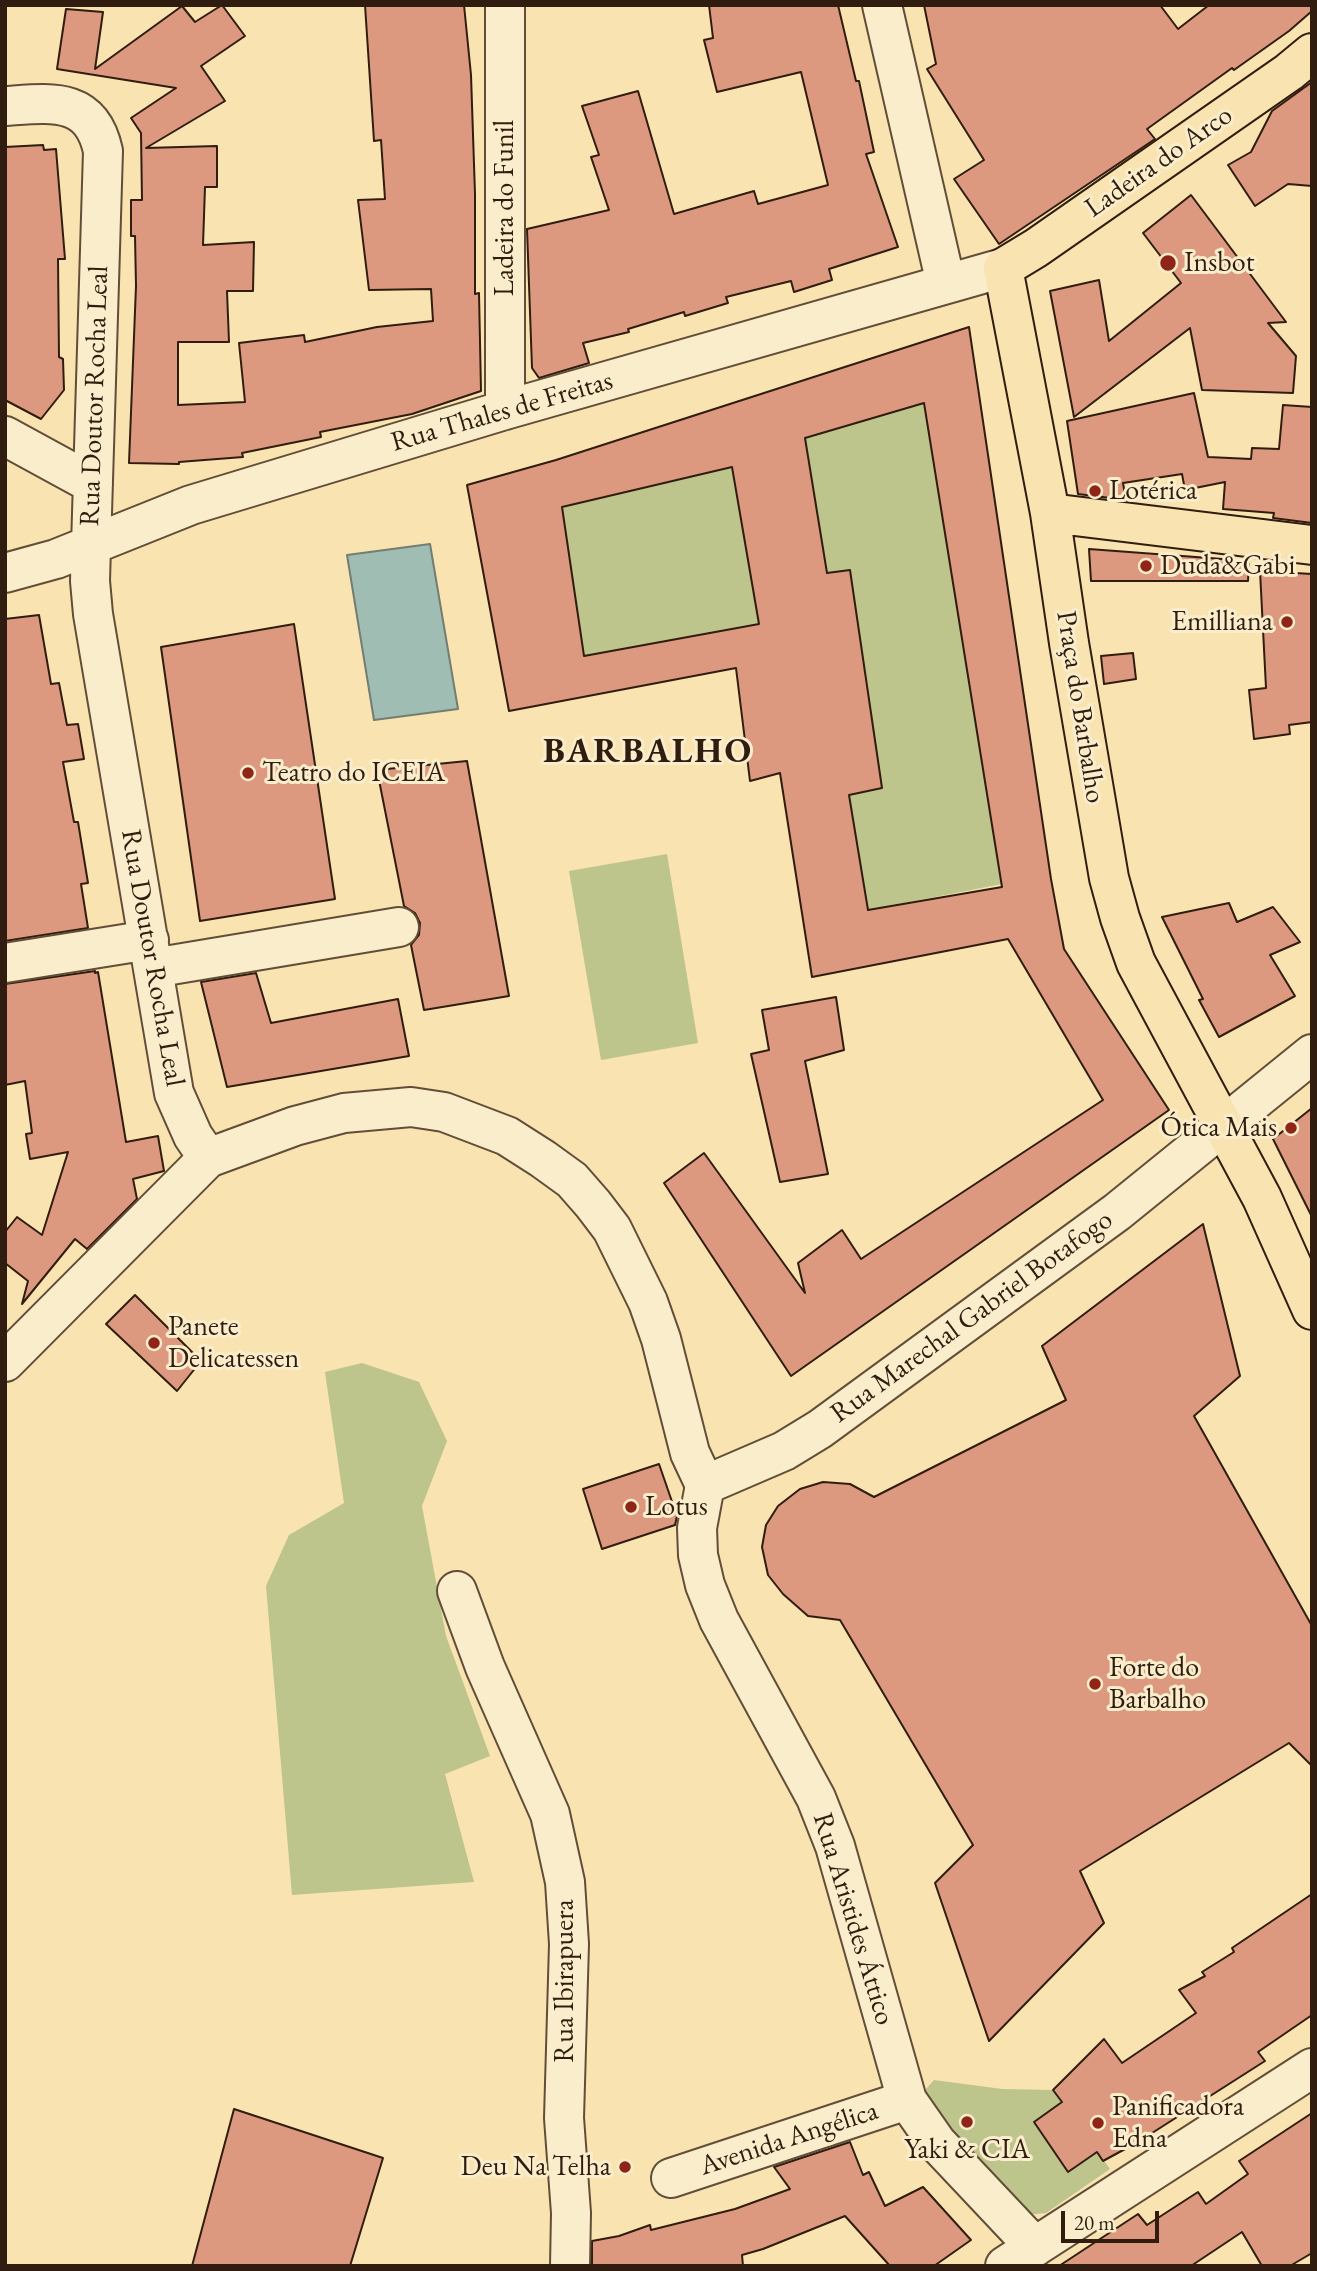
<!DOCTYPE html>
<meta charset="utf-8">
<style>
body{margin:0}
#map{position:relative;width:1317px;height:2271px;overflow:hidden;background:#f8e3b1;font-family:"EB Garamond",serif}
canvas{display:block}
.frame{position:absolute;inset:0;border:7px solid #301d0f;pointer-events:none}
.scale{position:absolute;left:1061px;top:2211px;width:98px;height:32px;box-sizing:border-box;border:4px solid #301d0f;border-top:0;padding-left:9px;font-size:21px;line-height:24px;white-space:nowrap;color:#301d0f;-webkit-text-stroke:5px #faedcc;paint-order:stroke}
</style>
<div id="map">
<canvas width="1317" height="2271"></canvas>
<div class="frame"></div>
<div class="scale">20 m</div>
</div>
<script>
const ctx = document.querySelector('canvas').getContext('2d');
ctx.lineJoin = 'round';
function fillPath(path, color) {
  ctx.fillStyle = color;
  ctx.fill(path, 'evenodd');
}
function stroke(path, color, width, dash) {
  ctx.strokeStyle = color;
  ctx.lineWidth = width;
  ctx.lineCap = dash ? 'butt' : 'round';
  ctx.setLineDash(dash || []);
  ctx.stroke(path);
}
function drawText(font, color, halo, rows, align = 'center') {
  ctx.font = font + ' "EB Garamond",serif';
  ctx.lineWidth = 6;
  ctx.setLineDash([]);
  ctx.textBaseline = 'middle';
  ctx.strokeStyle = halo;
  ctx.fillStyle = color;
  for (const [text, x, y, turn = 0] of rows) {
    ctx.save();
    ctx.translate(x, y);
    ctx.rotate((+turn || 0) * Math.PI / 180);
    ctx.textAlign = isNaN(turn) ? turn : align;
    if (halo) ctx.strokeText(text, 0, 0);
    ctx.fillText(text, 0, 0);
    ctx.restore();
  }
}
fillPath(new Path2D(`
 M924 403 1002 884 868 910 849 795 881 788 827 573 805 438Z
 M732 467 759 624 721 631 736 668 589 693 562 507Z
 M667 854 698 1043 601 1060 569 871Z
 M362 1363 419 1382 447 1441 422 1506 446 1636 490 1756 445 1774 474 1882 292 1895 266 1586 289 1535 344 1503 325 1372Z
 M934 2080 1002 2089 1053 2090 1110 2169 1046 2213 1027 2215 920 2096Z`), '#bdc48c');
const water = new Path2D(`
 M430 544 458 709 374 720 347 555Z`);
fillPath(water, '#9fbdb2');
stroke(water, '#737d71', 2);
const building = new Path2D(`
 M222 5 245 36 201 66 225 101 146 148 217 146V187H205L203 245 254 242 253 291H227L229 342H178V405L245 402 239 343 304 335 305 342 377 327 433 321 431 289 369 290 358 200 385 199 381 140 374 141 365 5H464L471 75 475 194V294L479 293 481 391 412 414 320 432 321 437 242 453 243 457 179 462V464L129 463 136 286 135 236H131V200H142L141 133 131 118 176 88 57 69 66 9 103 12 95 69 182 6 195 22Z
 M709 5H838L856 81H859L874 152 866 154 898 247 829 269 832 280 794 292 791 281 726 297 728 303 685 316 684 312 628 329 629 332 583 343 589 363 539 378 532 368 527 229 609 210 591 157 599 155 582 106 638 91 674 214 754 191 758 204 828 185 801 72 717 92 704 40 713 38Z
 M924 5H1160L1178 29 1209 5H1312V11L1289 31 1234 70 1232 68 1147 129 1155 139 999 244 954 179 984 160 927 69 936 64Z
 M1312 82V186L1288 184 1255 206 1228 165 1251 152 1272 111Z
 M43 145 44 150 56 149 65 259H58L59 357 63 359 64 390 41 419 5 400V147Z
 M1191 195 1286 322 1268 323 1296 356 1293 393 1202 390 1190 328 1074 417 1050 291 1099 280 1109 341 1181 283 1143 233Z
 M969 327 1051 879 1064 949 1169 1110 791 1376 664 1183 704 1153 805 1293 798 1263 842 1230 861 1259 1103 1100 1008 939 812 977 780 773 750 781 736 668 509 711 467 485 556 460ZM924 403 1002 887 868 910 849 795 882 788 850 570 827 573 805 438ZM732 467 759 624 584 656 562 507Z
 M1194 393 1208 457 1251 459 1252 448 1279 449 1283 405 1312 407V523L1273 518 1274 513 1223 509 1225 482 1185 490 1182 474 1123 483 1126 500 1078 494 1067 421Z
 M1089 549 1249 561 1248 581H1091Z
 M1260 571 1312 574V722L1289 725 1290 734 1254 739 1249 690 1266 688Z
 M39 615 51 684 59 683 67 725 78 724 84 759 63 762 74 822H78L88 883 81 884 88 928 5 941V619Z
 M294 624 335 899 200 921 161 647Z
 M1133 653 1136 679 1104 684 1101 656Z
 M467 761 509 996 424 1010 411 945 419 935 420 923 415 913 404 906 377 770Z
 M1229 903 1237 922 1273 907 1300 942 1270 955 1295 996 1219 1037 1199 1000 1203 999 1162 917Z
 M95 971V973L98 972 126 1142 158 1136 164 1171 133 1179 137 1199 87 1249 75 1239 22 1304 28 1281 5 1263V1232L17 1217 42 1235 68 1152 30 1159 26 1134 32 1133 25 1081 5 1085V984Z
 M256 973 271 1023 398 999 409 1056 227 1087 201 982Z
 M836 997 844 1050 805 1061 828 1174 780 1182 751 1054 769 1050 762 1010Z
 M1312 1108V1217L1273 1139Z
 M1203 1224 1240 1376 1194 1416 1312 1626V1766L1289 1743 1080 1871 1104 1923 989 2041 935 1883 973 1845 840 1620 808 1616 783 1594 768 1575 762 1547 766 1525 778 1506 800 1489 823 1482 850 1484 874 1497 1066 1400 1042 1346Z
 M135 1295 201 1361 177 1391 106 1324Z
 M659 1464 677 1516 675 1525 602 1549 583 1489Z
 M1312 1894V2015L1258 2052 1265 2061 1138 2142 1103 2161 1097 2152 1068 2172 1034 2122 1062 2102 1053 2090 1104 2039 1122 2063 1196 2013 1179 1990 1205 1976 1202 1972 1234 1952 1232 1948Z
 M234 2109 383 2158 350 2266H192Z
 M1312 2113V2253L1290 2266H1262L1242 2232 1191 2266H1059L1138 2214 1147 2225 1198 2192 1206 2204 1248 2174 1239 2161Z
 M850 2142 863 2175 869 2172 885 2206 923 2187 971 2240 934 2266H890L845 2216 763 2249 742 2255 743 2266H592V2241L619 2236 650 2225 651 2230 735 2209 790 2189 774 2167Z`);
fillPath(building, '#dc997f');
stroke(building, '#301d0f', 2);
const minor = new Path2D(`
 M882 5 946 284
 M5 106C51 103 91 96 103 151L91 546 90 581 93 614 174 1093 193 1136 208 1158
 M505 410V5
 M5 436 93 484
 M5 573 56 559 191 505 505 410 1003 268
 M5 963 149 940
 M153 968 399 927
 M5 1362 208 1158 295 1126 344 1113 411 1107 444 1112 507 1136 543 1159 572 1180 593 1204 612 1229 648 1302 661 1339 690 1453 705 1485
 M705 1485 697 1528 698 1555 705 1585 719 1620 816 1798 835 1846 907 2100 937 2143 1035 2247
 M705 1485 784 1451 820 1429 1117 1212 1312 1054
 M457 1591 485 1667 550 1814 565 1882 569 1944 564 2118 571 2213 570 2266
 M671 2178 907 2100
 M1005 2266 1312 2068`);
const major = new Path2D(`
 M1312 53 1289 72 1036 248 1003 268 1050 513 1069 643 1109 878 1120 918 1136 963 1262 1198 1312 1310
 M1050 513 1312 545`);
stroke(minor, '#624e38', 42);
stroke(major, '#301d0f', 42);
stroke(minor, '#faedcc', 38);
stroke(major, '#f8e3b1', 38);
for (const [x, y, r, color] of [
 [1168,263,9,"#8f2418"],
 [1095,491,7,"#8f2418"],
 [1146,566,7,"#8f2418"],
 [1287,622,7,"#8f2418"],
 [248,773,7,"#8f2418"],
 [1291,1128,7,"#8f2418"],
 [154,1343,7,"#8f2418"],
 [631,1507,7,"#8f2418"],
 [1095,1684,7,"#8f2418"],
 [967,2122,7,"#8f2418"],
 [1098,2123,7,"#8f2418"],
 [625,2167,7,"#8f2418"]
]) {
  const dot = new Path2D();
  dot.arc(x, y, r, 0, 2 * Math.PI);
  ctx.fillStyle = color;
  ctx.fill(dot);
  stroke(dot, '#faedcc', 2.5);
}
drawText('28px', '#301d0f', '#faedcc', [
 ["Ladeira do Arco",1159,162,-35],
 ["Ladeira do Funil",505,208,-90],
 ["Rua Doutor Rocha Leal",95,396,-88],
 ["Rua Thales de Freitas",502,412,-16],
 ["Praça do Barbalho",1080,707,81],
 ["Rua Doutor Rocha Leal",152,958,80],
 ["Rua Marechal Gabriel Botafogo",972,1317,-36],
 ["Rua Aristides Áttico",853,1919,73],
 ["Rua Ibirapuera",565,1981,-90],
 ["Avenida Angélica",789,2139,-18]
]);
drawText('28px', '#301d0f', '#faedcc', [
 ["Insbot",1184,263],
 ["Lotérica",1109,491],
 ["Duda&Gabi",1160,566],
 ["Emilliana",1273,622,"right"],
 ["Teatro do ICEIA",262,773],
 ["Ótica Mais",1277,1128,"right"],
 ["Panete",168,1327],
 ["Delicatessen",168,1359],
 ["Lotus",645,1507],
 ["Forte do",1109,1668],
 ["Barbalho",1109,1700],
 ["Panificadora",1112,2107],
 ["Edna",1112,2139],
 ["Yaki & CIA",967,2150,"center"],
 ["Deu Na Telha",611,2167,"right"]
], 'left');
ctx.letterSpacing = '2px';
drawText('bold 35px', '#301d0f', '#faedcc', [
 ["BARBALHO",648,752]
]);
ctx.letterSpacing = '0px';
</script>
